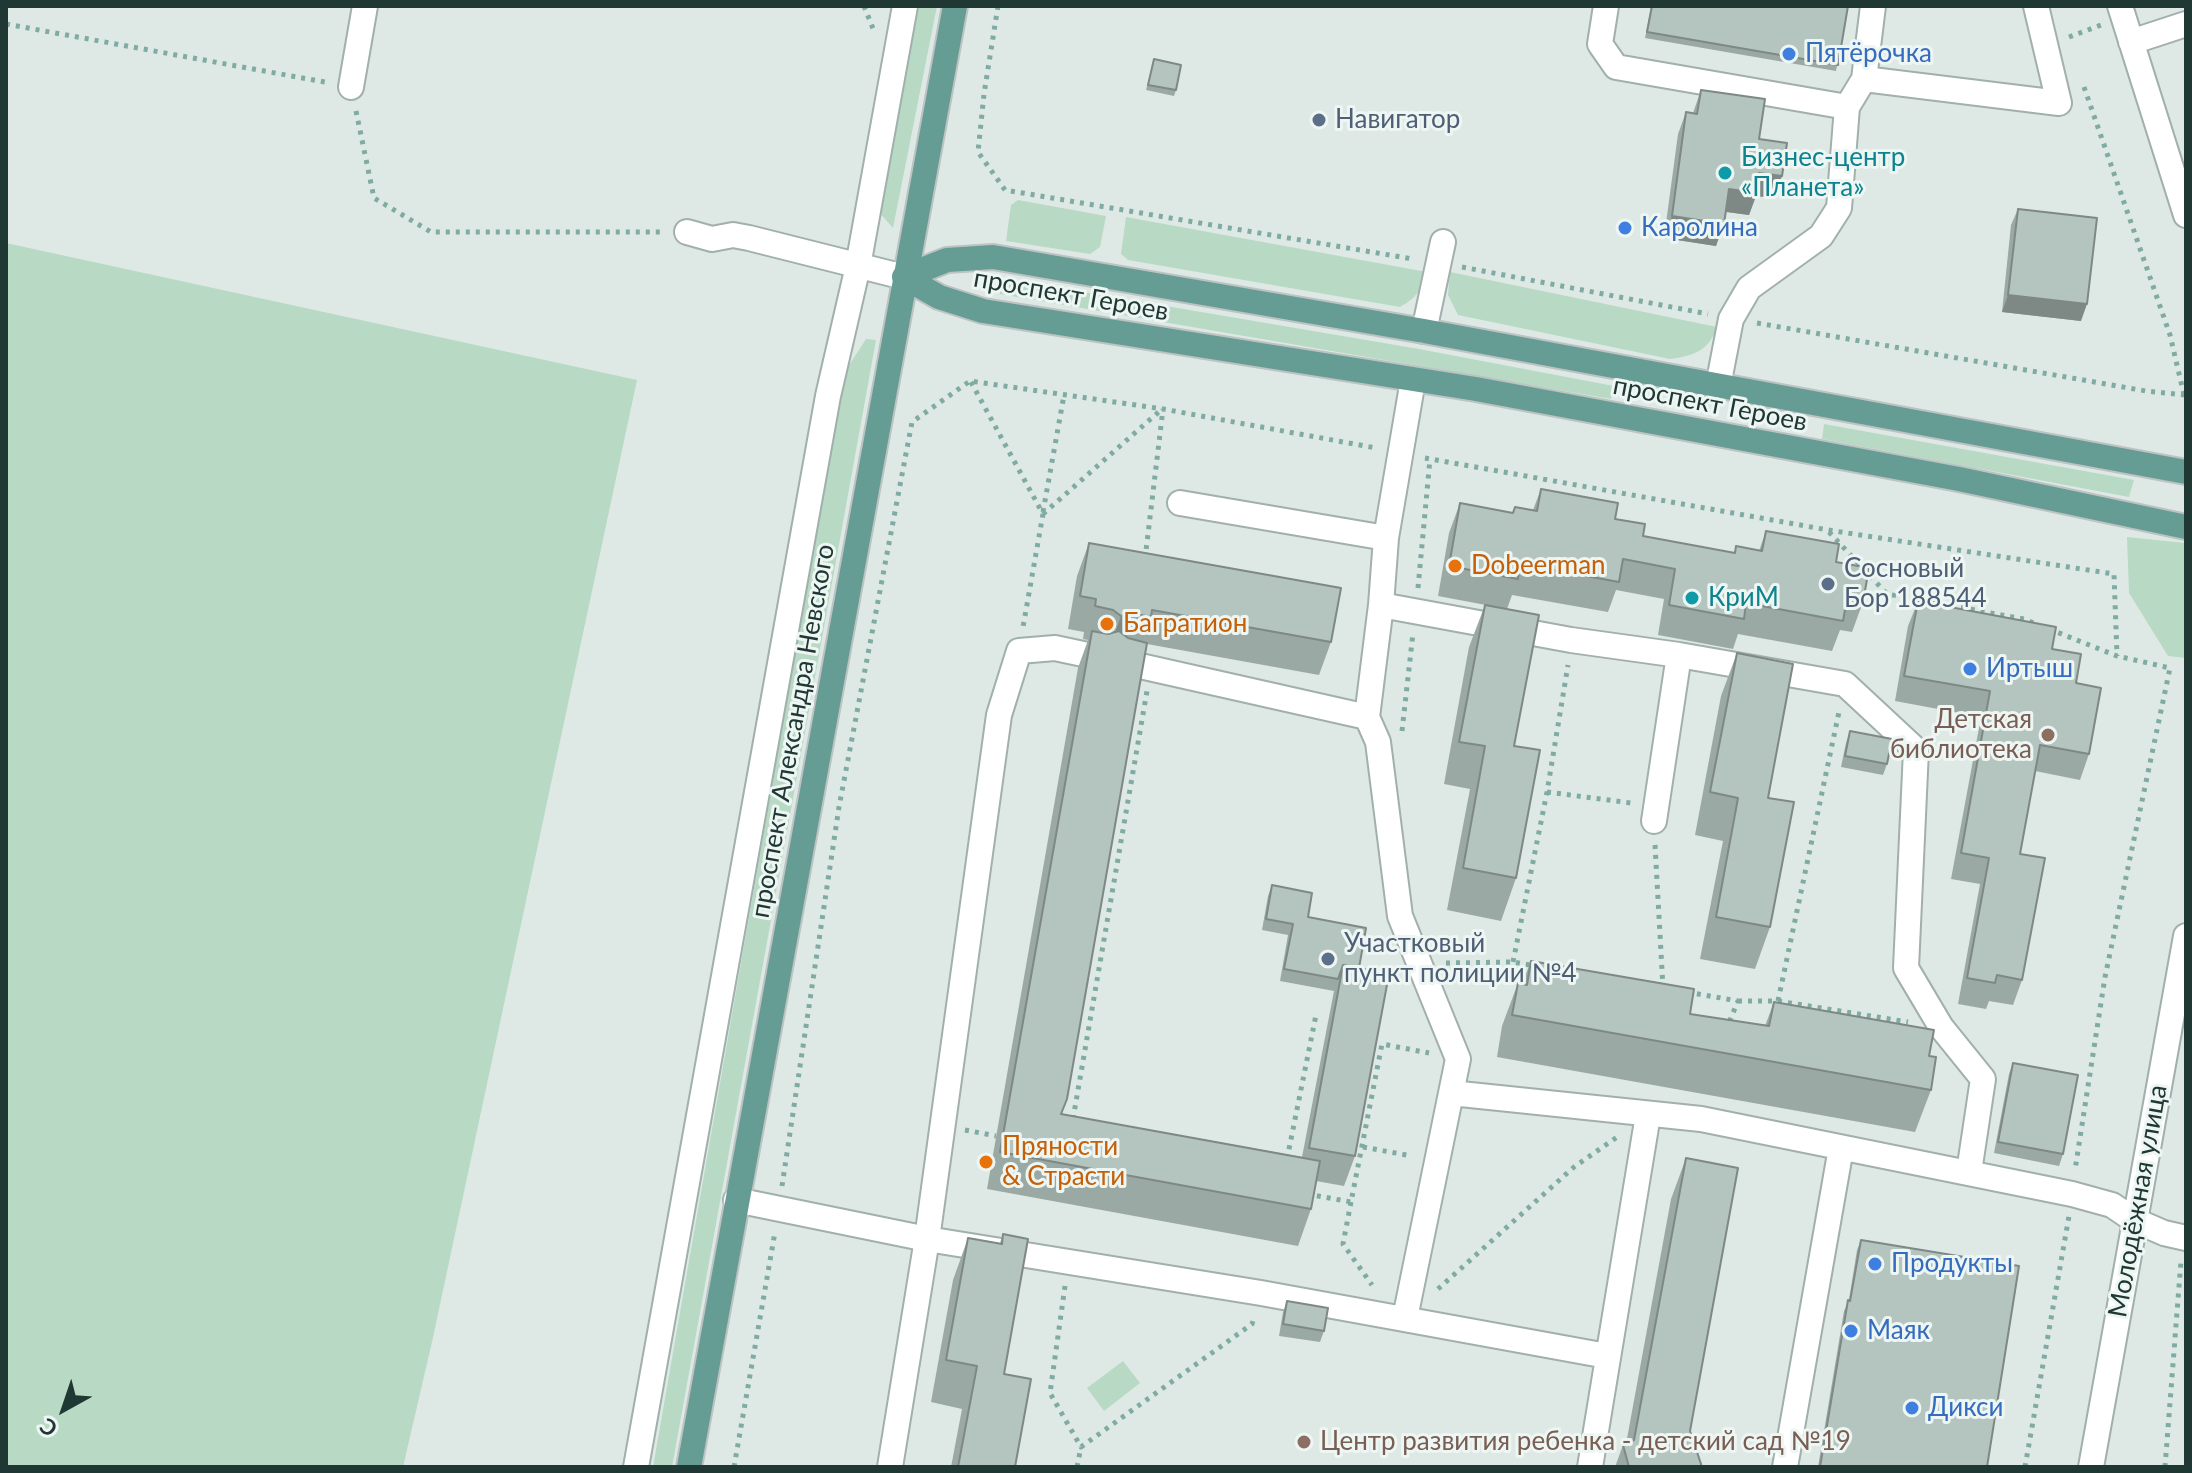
<!DOCTYPE html>
<meta charset="utf-8">
<style>
body{margin:0}
#map{position:relative;width:2192px;height:1473px;overflow:hidden;background:#dee9e5;font-family:Lato,sans-serif}
canvas{display:block}
.frame{position:absolute;inset:0;border:8px solid #203834;pointer-events:none}
.north{position:absolute;left:24px;top:1369px;width:80px;height:80px;-webkit-text-stroke:6px #eef6f3;paint-order:stroke;rotate:220deg;font-size:22px;font-weight:700;line-height:32px;text-align:center;color:#203834}
.north::after{content:'';display:block;margin:auto;width:28px;height:36px;background:#203834;clip-path:polygon(50% 0,100% 100%,50% 72%,0 100%)}
</style>
<div id="map">
<canvas width="2192" height="1473"></canvas>
<div class="frame"></div>
<div class="north">С</div>
</div>
<script>
const ctx = document.querySelector('canvas').getContext('2d');
ctx.lineJoin = 'round';
function fillPath(path, color) {
  ctx.fillStyle = color;
  ctx.fill(path, 'evenodd');
}
function stroke(path, color, width, dash) {
  ctx.strokeStyle = color;
  ctx.lineWidth = width;
  ctx.lineCap = dash ? 'butt' : 'round';
  ctx.setLineDash(dash || []);
  ctx.stroke(path);
}
function drawText(font, color, halo, rows, align = 'center') {
  ctx.font = font + ' Lato,sans-serif';
  ctx.lineWidth = 6;
  ctx.setLineDash([]);
  ctx.textBaseline = 'middle';
  ctx.strokeStyle = halo;
  ctx.fillStyle = color;
  for (const [text, x, y, turn = 0] of rows) {
    ctx.save();
    ctx.translate(x, y);
    ctx.rotate((+turn || 0) * Math.PI / 180);
    ctx.textAlign = isNaN(turn) ? turn : align;
    if (halo) ctx.strokeText(text, 0, 0);
    ctx.fillText(text, 0, 0);
    ctx.restore();
  }
}
fillPath(new Path2D(`
 M919 6H937L893 228 878 211Z
 M1018 200 1106 216 1100 247 1090 254 1006 241 1011 205Z
 M1126 217 1427 272C1422 290 1416 298 1400 307L1128 260 1121 254Z
 M6 243 637 380 432 1342 403 1467H6Z
 M1450 272 1717 327C1709 351 1693 356 1670 359L1458 315 1448 295Z
 M1001 278 1419 349 1614 386 1611 399 1000 294Z
 M866 339 876 340 672 1467H653L844 373Z
 M1824 424 2134 480 2129 497 1822 439Z
 M2127 537 2186 543V658L2168 656 2129 593Z
 M1123 1361 1140 1383 1104 1411 1087 1388Z`), '#b8dac4');
const minor = new Path2D(`
 M1606 6 1600 44 1616 67 1847 107
 M2120 6 2186 215
 M2131 42 2186 24
 M1864 79 2059 103 2036 6
 M351 87 365 6
 M687 232 712 239 733 235 749 238 904 277
 M1424 331 1443 242
 M1718 386 1731 319 1749 288 1821 236 1839 208 1847 107 1864 79 1873 6
 M1180 503 1386 538
 M1381 605 1571 640 1679 655 1845 684 1916 750 1906 968 1941 1027 1983 1079 1969 1172
 M1118 661 1367 717
 M1654 821 1679 655
 M1451 1093 1701 1119 2072 1194 2112 1205 2134 1220 2164 1233 2186 1238
 M736 1200 927 1239 1261 1293 1607 1356
 M1405 1318 1458 1059 1400 916 1378 742 1367 717 1381 605 1386 538 1413 380
 M636 1467 828 396 858 266 905 6
 M890 1467 927 1239 999 715 1019 651 1055 648 1097 657
 M1590 1467 1648 1115
 M1785 1467 1841 1148
 M2091 1467 2186 936`);
const major = new Path2D(`
 M904 277 939 297 983 311 1476 389 1959 479 2186 527
 M904 277 947 260 993 257 1424 331 2186 472
 M689 1467 955 6`);
stroke(minor, '#a1b0ac', 28);
stroke(major, '#bcc3c2', 28);
stroke(new Path2D(`
 M864 6 874 31
 M998 6 984 94 978 152 1005 190 1413 259
 M6 24 330 83
 M2069 37 2101 25
 M2084 87 2170 335 2184 395
 M356 111 374 198 431 232H662
 M1462 267 1708 314
 M1757 323 2146 391 2186 395
 M971 382 1043 514 1023 627
 M1425 458 1828 530 2114 574 2117 656
 M1043 512 1064 395
 M1043 514 1162 409
 M1829 532 1887 594 2024 619 2036 624
 M1145 559 1163 409
 M1418 588 1430 459
 M2049 629 2117 656 2170 668 2105 977 2075 1170
 M1402 731 1413 633
 M1547 792 1631 803
 M1655 845 1663 988
 M1513 962 1547 792 1568 665
 M1446 963 1513 962 1535 966
 M1687 992 1738 1001 1728 1025
 M1738 1001H1778L1908 1022
 M1778 1001 1839 712
 M1073 1119 1147 691
 M965 1130 996 1136
 M1363 1147 1412 1156
 M1287 1159 1316 1015
 M782 1186 839 807 912 422 970 381 1163 409 1376 448
 M1307 1194 1351 1202 1382 1044 1429 1053
 M1351 1202 1343 1244 1372 1285
 M1065 1286 1050 1393 1081 1447 1252 1324 1254 1317
 M1438 1289 1574 1167 1620 1135
 M734 1467 775 1232
 M1077 1467 1081 1447
 M2025 1467 2069 1216
 M2165 1467 2181 1261`), '#80aba2', 5, [4, 6]);
stroke(minor, '#fff', 24);
stroke(major, '#659d94', 24);
fillPath(new Path2D(`
 M1651 6H1848L1836 71 1645 38Z
 M1154 59 1176 90 1174 96 1146 90Z
 M1701 90 1759 139 1774 198 1756 196 1749 215 1725 212 1716 246 1664 238 1678 134 1686 112 1693 113Z
 M2018 209 2081 321 2002 312 2011 225Z
 M1541 489 1615 519 1643 536 1734 553 1736 546 1759 551 1766 531 1836 562 1863 602 1852 632 1840 630 1832 651 1738 634 1733 649 1658 635 1664 599 1616 590 1608 612 1512 595 1507 609 1438 596 1449 533 1460 503 1512 513 1515 507 1533 510Z
 M1089 543 1331 642 1319 675 1147 644 1062 1114 1302 1157 1334 991 1280 981 1288 935 1262 930 1268 896 1272 885 1308 917 1359 968 1355 1156 1344 1186 1316 1181 1311 1209 1298 1246 987 1189 1078 668 1088 640 1083 639 1084 632 1068 629 1077 576Z
 M1918 601 2052 649 2076 683 2089 754 2080 780 2035 771 2020 854 2022 980 2013 1005 1989 1001 1986 1009 1958 1004 1980 884 1951 879 1981 717 1895 701 1908 626Z
 M1485 605 1514 746 1516 878 1501 921 1447 910 1470 789 1444 784 1469 647Z
 M1737 653 1768 798 1770 927 1755 969 1700 959 1723 841 1695 835 1721 696Z
 M1850 731 1887 764 1883 775 1841 767 1846 743Z
 M1531 961 1690 1014 1765 1026 1774 1002 1929 1056 1931 1090 1915 1132 1497 1057 1502 1026 1518 983 1522 984Z
 M2013 1063 2063 1154 2059 1166 1994 1153 2009 1074Z
 M1686 1158 1690 1431 1702 1467H1615L1623 1445 1626 1444 1671 1199Z
 M1003 1234 1004 1374 1015 1467H951L962 1409 931 1402 953 1280 968 1238 1000 1243Z
 M1861 1240 1987 1467H1818L1844 1311 1849 1300 1857 1250Z
 M1287 1301 1324 1331 1320 1342 1279 1336 1283 1312Z`), '#9ba9a4');
fillPath(new Path2D(`
 M1759 173 1782 176 1774 198 1756 196 1749 215 1721 211 1729 189Z
 M1672 216 1724 224 1716 246 1664 238Z
 M2008 295 2087 304 2081 321 2002 312Z
 M1132 613 1121 646 1109 649 1121 616Z`), '#7e8986');
const building = new Path2D(`
 M1652 6H1848L1838 65 1647 32Z
 M1154 59 1181 65 1176 90 1148 85Z
 M1701 90 1765 99 1759 139 1787 143 1782 176 1759 173 1757 193 1729 189 1724 224 1672 216 1686 112 1697 114Z
 M2018 209 2097 218 2087 304 2008 295Z
 M1541 489 1618 503 1615 519 1645 524 1643 536 1735 553 1736 546 1762 551 1766 531 1839 544 1836 562 1869 568 1863 602 1847 599 1843 621 1746 603 1744 619 1669 605 1675 569 1623 559 1619 582 1520 564 1518 579 1449 566 1460 503 1513 513 1515 507 1537 511Z
 M1089 543 1341 588 1331 642 1152 610 1151 617 1132 613 1121 616 1113 610 1095 606 1096 599 1080 596Z
 M1918 601 2056 627 2052 649 2081 654 2076 683 2101 688 2089 754 2040 745 2020 854 2045 858 2022 980 1997 975 1995 983 1967 978 1989 858 1961 853 1990 691 1904 676Z
 M1485 605 1539 615 1514 746 1540 750 1516 878 1463 868 1485 746 1459 742Z
 M1092 631 1108 634 1119 631 1128 638 1147 643 1067 1099 1061 1114 1320 1161 1311 1209 1000 1152Z
 M1737 653 1793 664 1768 798 1794 802 1770 927 1716 917 1738 798 1710 792Z
 M1850 731 1892 739 1887 764 1845 756Z
 M1272 885 1312 893 1308 917 1366 928 1359 968 1343 965 1338 979 1284 969 1293 924 1266 919Z
 M1531 961 1694 989 1690 1014 1769 1026 1774 1002 1934 1030 1929 1056 1936 1057 1931 1090 1512 1015 1518 983 1527 985Z
 M1343 965 1389 974 1355 1156 1309 1148Z
 M2013 1063 2078 1075 2063 1154 1998 1142Z
 M1686 1158 1738 1168 1690 1431 1702 1467H1629L1623 1445 1634 1440Z
 M1003 1234 1028 1239 1004 1374 1031 1379 1015 1467H958L977 1366 946 1360 968 1238 1002 1244Z
 M1861 1240 2019 1266 1987 1467H1820L1848 1300 1850 1301Z
 M1287 1301 1328 1308 1324 1331 1283 1324Z`);
fillPath(building, '#b4c4bf');
stroke(building, '#7e8986', 2);
for (const [x, y, r, color] of [
 [1789,54,8,"#3f7fe0"],
 [1319,120,8,"#5c6f8a"],
 [1725,173,8,"#0f9aa8"],
 [1625,228,8,"#3f7fe0"],
 [1455,566,8,"#e8710a"],
 [1828,584,8,"#5c6f8a"],
 [1692,598,8,"#0f9aa8"],
 [1107,624,8,"#e8710a"],
 [1970,669,8,"#3f7fe0"],
 [2048,735,8,"#8d6e63"],
 [1328,959,8,"#5c6f8a"],
 [986,1162,8,"#e8710a"],
 [1875,1264,8,"#3f7fe0"],
 [1851,1331,8,"#3f7fe0"],
 [1912,1408,8,"#3f7fe0"],
 [1304,1442,8,"#8d6e63"]
]) {
  const dot = new Path2D();
  dot.arc(x, y, r, 0, 2 * Math.PI);
  ctx.fillStyle = color;
  ctx.fill(dot);
  stroke(dot, '#eef6f3', 3);
}
drawText('26px', '#366cbe', '#eef6f3', [
 ["Пятёрочка",1805,54],
 ["Каролина",1641,228],
 ["Иртыш",1986,669],
 ["Продукты",1891,1264],
 ["Маяк",1867,1331],
 ["Дикси",1928,1408]
], 'left');
drawText('26px', '#4e5e75', '#eef6f3', [
 ["Навигатор",1335,120],
 ["Сосновый",1844,569],
 ["Бор 188544",1844,599],
 ["Участковый",1344,944],
 ["пункт полиции №4",1344,974]
], 'left');
drawText('26px', '#0d838f', '#eef6f3', [
 ["Бизнес-центр",1741,158],
 ["«Планета»",1741,188],
 ["КриМ",1708,598]
], 'left');
drawText('26px', '#203834', '#eef6f3', [
 ["проспект Героев",1071,295,10],
 ["проспект Героев",1710,404,11],
 ["проспект Александра Невского",793,731,-80],
 ["Молодёжная улица",2138,1201,-80]
]);
drawText('26px', '#c56008', '#eef6f3', [
 ["Dobeerman",1471,566],
 ["Багратион",1123,624],
 ["Пряности",1002,1147],
 ["& Страсти",1002,1177]
], 'left');
drawText('26px', '#785e54', '#eef6f3', [
 ["Детская",2032,720],
 ["библиотека",2032,750],
 ["Центр развития ребенка - детский сад №19",1320,1442,"left"]
], 'right');
</script>
